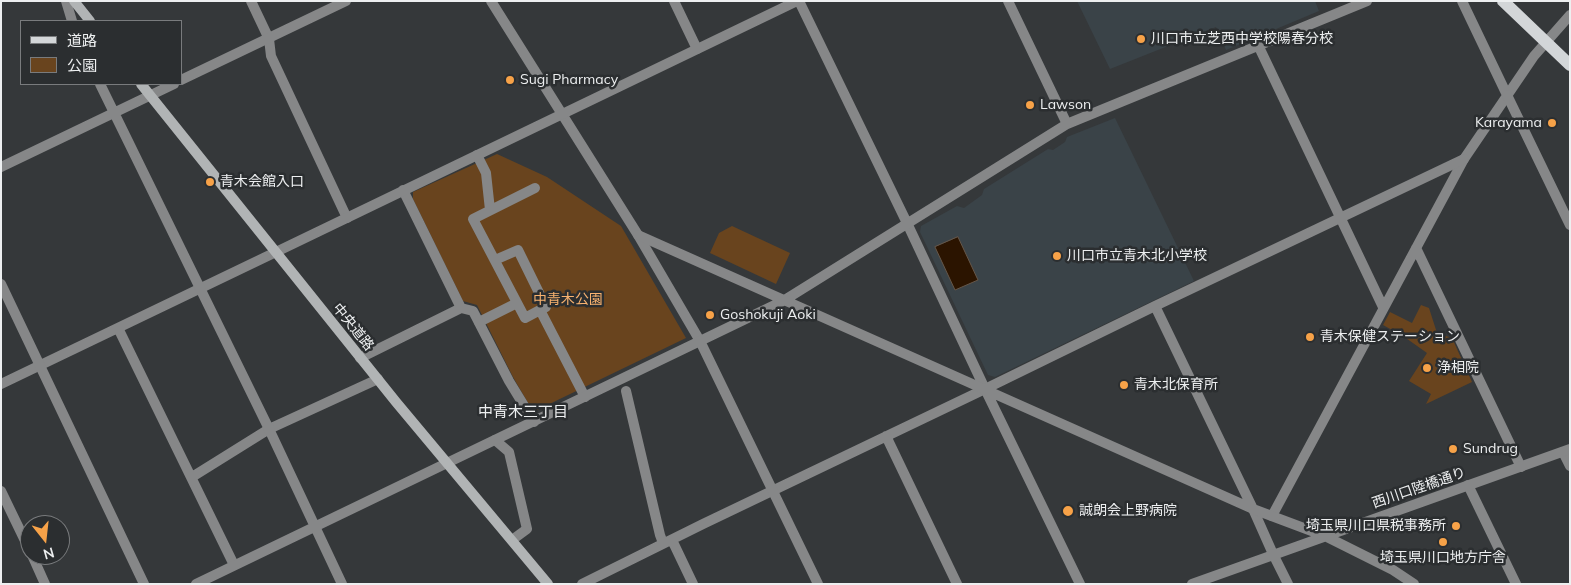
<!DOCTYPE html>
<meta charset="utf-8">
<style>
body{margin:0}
#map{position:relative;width:1571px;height:585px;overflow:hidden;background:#35383a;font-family:Mulish,"Noto Sans JP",sans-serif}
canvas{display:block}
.frame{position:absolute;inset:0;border:2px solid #edeff0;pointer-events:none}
.legend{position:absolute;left:20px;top:20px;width:162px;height:65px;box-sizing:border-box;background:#2b2e30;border:1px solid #797b7d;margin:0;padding:6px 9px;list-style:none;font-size:15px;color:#edeff0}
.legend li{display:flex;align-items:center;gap:10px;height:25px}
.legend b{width:25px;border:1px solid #797b7d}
.north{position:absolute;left:20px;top:515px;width:50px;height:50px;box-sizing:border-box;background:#2b2e30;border:1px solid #797b7d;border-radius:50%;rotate:164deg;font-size:14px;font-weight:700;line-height:20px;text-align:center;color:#edeff0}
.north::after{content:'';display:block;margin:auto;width:18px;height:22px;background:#f7a248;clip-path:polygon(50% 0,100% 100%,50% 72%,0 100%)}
</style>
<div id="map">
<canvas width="1571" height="585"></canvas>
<div class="frame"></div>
<ul class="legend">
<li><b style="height:6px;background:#d3d6d8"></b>道路</li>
<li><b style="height:14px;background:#69441e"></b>公園</li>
</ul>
<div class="north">N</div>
</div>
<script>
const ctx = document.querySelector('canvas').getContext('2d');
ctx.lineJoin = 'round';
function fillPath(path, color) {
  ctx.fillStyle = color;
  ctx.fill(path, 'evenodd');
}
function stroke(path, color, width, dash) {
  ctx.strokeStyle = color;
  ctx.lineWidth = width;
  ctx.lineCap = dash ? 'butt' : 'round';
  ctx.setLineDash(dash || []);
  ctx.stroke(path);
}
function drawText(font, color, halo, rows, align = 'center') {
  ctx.font = font + ' Mulish,"Noto Sans JP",sans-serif';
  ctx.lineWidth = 5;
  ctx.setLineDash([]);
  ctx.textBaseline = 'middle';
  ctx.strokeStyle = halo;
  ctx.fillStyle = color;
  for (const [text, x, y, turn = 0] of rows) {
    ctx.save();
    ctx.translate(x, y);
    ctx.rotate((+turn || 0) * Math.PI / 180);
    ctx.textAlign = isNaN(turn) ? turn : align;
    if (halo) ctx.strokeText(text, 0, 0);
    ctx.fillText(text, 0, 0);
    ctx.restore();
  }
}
fillPath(new Path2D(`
 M1077 1H1315L1319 11 1226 50 1216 27 1110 69Z
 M1115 118 1194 281 995 377 988 375 920 232 921 226 957 206 964 208 982 195 984 189 1048 149 1053 150 1065 142 1067 137Z`), '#3a4348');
fillPath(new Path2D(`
 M497 154 547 177 621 226 686 338 537 410 531 408 513 377 477 305 463 301 413 199V192Z
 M732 226 790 253 776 284 710 253 719 233Z
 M1421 305 1429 308 1437 333 1452 338 1472 382 1426 404 1431 394 1409 381 1427 353 1403 336 1383 325 1390 312 1412 323Z`), '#69441e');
const water = new Path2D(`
 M958 237 978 280 955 290 935 247Z`);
fillPath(water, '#2b1400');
stroke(water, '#655648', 1);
stroke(new Path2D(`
 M477 155 486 173 490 210
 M535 188 473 219 525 318 540 310
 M495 260 518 250 546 307 540 310 585 397
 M479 322 517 303`), '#868788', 10);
stroke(new Path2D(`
 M251 1 269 39 271 56 347 218
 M491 1 638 235 700 341
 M674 1 697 49
 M1462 1 1507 95
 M1258 45 1383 307
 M403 190 461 308 473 311 509 381 534 422
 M1416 248 1521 467
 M118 328 234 565
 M360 358 461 308
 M1 384 276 252
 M626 391 660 535 663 543
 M886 436 957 584
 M495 440 509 452 527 529 512 540
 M1563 452 1570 466
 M192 477 269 429 378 379
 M1468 485 1516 584
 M1 491 30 551
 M1253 509 1273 554
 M1272 516 1464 159 1534 56 1570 15
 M672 540 693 584
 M32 555 45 584
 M582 584 703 524 985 389 907 223`), '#868788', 10);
stroke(new Path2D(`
 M66 1 72 21
 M799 1 907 223
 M1008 1 1067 124
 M181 80 346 1
 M100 84 269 429 342 584
 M1507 95 1570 225
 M1 167 174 84
 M638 235 1253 509 1325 536 1393 570 1414 584
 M276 252 797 1
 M1 284 144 584
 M1155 306 1253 509
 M700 341 818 584
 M1273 554 1288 584
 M196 584 783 301 1067 124 1367 1
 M1080 584 985 389 1155 306 1464 159
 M1192 584 1570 449`), '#868788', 10);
stroke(new Path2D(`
 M74 1 90 21
 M141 84 396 402 548 584`), '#b1b4b5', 10);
stroke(new Path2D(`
 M1503 1 1570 65`), '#d3d6d8', 12);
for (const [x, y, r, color] of [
 [1141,39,5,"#f7a248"],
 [510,80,5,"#f7a248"],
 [1030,105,5,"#f7a248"],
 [1552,123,5,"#f7a248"],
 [210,182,5,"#f7a248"],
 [1057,256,5,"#f7a248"],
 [710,315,5,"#f7a248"],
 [1310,337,5,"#f7a248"],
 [1427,368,5,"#f7a248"],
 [1124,385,5,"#f7a248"],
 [1453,449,5,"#f7a248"],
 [1068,511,6,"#f7a248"],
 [1456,526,5,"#f7a248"],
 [1443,542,5,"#f7a248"]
]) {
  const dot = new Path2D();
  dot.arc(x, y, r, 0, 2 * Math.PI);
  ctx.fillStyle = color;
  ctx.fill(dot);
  stroke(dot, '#2b2e30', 2);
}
drawText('14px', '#edeff0', '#2b2e30', [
 ["川口市立芝西中学校陽春分校",1151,39],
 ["Sugi Pharmacy",520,80],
 ["Lawson",1040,105],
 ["Karayama",1542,123,"right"],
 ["青木会館入口",220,182],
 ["川口市立青木北小学校",1067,256],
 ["Goshokuji Aoki",720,315],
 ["青木保健ステーション",1320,337],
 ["浄相院",1437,368],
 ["青木北保育所",1134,385],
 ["Sundrug",1463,449],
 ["誠朗会上野病院",1079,511],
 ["埼玉県川口県税事務所",1446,526,"right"],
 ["埼玉県川口地方庁舎",1443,558,"center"]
], 'left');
drawText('14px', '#f8b26f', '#2b2e30', [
 ["中青木公園",568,300]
]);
drawText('14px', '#edeff0', '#2b2e30', [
 ["中央道路",353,327,51],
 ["西川口陸橋通り",1419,488,-19]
]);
drawText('15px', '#edeff0', '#2b2e30', [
 ["中青木三丁目",523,412]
]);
</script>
